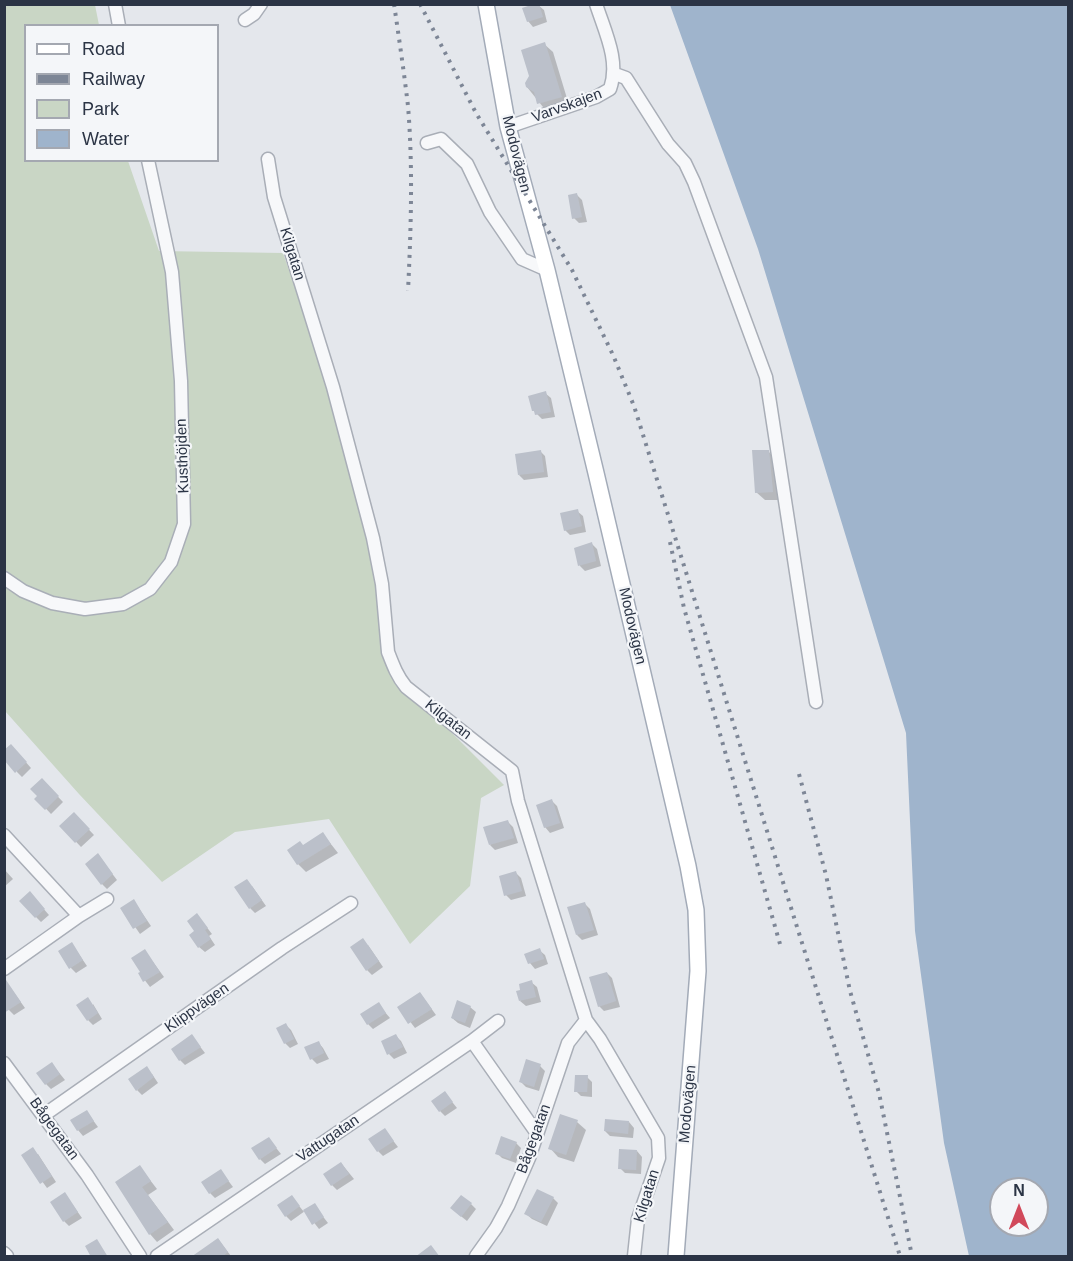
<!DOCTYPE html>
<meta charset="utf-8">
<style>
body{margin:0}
#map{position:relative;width:1073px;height:1261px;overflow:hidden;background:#e4e7ec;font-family:Arial,sans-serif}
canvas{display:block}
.frame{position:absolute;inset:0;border:6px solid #2b3445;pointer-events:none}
.legend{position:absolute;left:24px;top:24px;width:195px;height:138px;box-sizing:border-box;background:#f4f6f9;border:2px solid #a4a8b1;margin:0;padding:8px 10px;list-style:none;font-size:18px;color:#2b3445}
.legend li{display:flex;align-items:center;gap:12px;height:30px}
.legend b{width:30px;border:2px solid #a4a8b1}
.north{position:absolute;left:989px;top:1177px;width:60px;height:60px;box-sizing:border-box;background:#f4f6f9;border:2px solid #a4a8b1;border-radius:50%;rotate:0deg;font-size:16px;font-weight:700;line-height:24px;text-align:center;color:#2b3445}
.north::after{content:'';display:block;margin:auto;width:21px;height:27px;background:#d1495b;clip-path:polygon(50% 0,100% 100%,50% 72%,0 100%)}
</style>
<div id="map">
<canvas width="1073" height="1261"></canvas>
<div class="frame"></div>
<ul class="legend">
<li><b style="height:8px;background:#fff"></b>Road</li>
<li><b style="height:8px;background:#7d8696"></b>Railway</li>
<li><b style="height:16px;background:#c9d6c5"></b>Park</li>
<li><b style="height:16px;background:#9fb4cc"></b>Water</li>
</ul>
<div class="north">N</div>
</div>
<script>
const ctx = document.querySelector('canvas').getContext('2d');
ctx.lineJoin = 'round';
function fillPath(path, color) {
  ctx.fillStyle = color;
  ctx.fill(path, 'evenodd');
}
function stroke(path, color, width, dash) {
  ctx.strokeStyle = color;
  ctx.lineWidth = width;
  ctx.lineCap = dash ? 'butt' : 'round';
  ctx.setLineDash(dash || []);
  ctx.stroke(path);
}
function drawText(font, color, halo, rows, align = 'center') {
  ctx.font = font + ' Arial,sans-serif';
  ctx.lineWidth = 4.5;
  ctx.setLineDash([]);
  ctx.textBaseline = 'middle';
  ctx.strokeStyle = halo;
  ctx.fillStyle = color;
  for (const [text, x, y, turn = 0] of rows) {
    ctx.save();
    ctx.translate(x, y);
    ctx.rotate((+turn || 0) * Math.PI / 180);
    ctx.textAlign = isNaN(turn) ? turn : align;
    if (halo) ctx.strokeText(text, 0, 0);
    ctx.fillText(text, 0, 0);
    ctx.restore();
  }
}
fillPath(new Path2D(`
 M4 5H95L99 25 26 26V160L128 161 159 251 283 253 313 339 373 538 388 652 406 687 504 785 481 798 470 886 410 944 329 819 235 832 162 882 79 794 5 711Z`), '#c9d6c5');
fillPath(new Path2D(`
 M670 5H1068V1256H969L944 1143 915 931 906 733 758 249ZM1001 1189H1037V1225H1001Z`), '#9fb4cc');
fillPath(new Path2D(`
 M538 5 544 10 547 22 533 27 528 21Z
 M544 44 553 52 569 105 547 112 527 87Z
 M577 195 582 200 587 222 579 223 574 218Z
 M545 393 551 398 555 417 542 419 533 410Z
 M540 451 545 456 548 477 524 480 519 475Z
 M768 451 777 460 780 500H765L756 492Z
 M577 511 583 516 586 532 570 535 565 530Z
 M592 544 597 549 601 566 585 571 580 566 576 549Z
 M16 751 31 768 22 777 17 772Z
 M42 780 63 802 51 814 37 799Z
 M552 801 557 806 564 828 550 833 545 827Z
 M74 814 94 835 81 847 61 826Z
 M508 822 513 827 518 843 495 850 490 845Z
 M323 834 338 853 306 872 298 864 304 847Z
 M98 855 117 880 107 889 102 884Z
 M4 869 13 879 4 887Z
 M516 873 521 878 526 896 511 900 506 895Z
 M252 886 266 906 255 913 250 908Z
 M35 899 49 915 41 922 36 917Z
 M134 901 151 926 140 934 122 908Z
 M585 904 590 909 598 935 582 940 577 935Z
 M202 921 212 934 209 936 215 945 205 952 199 947 196 931Z
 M72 944 87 966 76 973 71 968Z
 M368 945 383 967 372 975 367 970Z
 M539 950 545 955 548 964 535 969 530 963Z
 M145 951 164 977 150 987 140 974Z
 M607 973 612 978 620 1007 604 1011 599 1006Z
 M531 982 537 987 541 1002 526 1006 520 1001Z
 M10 987 25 1008 14 1015 9 1010Z
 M420 993 436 1015 415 1028 399 1007Z
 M93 1004 102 1019 93 1025 88 1020Z
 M378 1004 390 1018 373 1029 368 1024Z
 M470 1007 476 1012 470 1028 458 1023 452 1018Z
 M286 1025 291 1030 298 1044 290 1048 285 1043Z
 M192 1036 205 1053 185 1065 180 1060Z
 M396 1036 401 1041 407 1053 394 1059 389 1054Z
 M318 1042 323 1048 329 1059 317 1064 312 1059Z
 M52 1064 65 1080 51 1089 46 1084Z
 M540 1066 545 1071 539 1091 526 1087 520 1081Z
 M152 1074 158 1083 142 1095 137 1090Z
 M587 1077 592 1082V1097L581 1096 576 1091Z
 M445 1093 457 1108 445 1116 440 1111Z
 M87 1112 98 1127 83 1136 78 1130Z
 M577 1122 586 1130 574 1162 558 1157 550 1148Z
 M629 1122 634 1128 633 1138 610 1136 605 1131Z
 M385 1130 398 1147 383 1156 378 1151Z
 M269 1139 281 1154 265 1164 260 1159Z
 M516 1143 521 1148 516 1163 502 1158 497 1153Z
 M637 1151 642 1157 641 1174 625 1173 620 1168Z
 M38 1154 56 1182 47 1188 23 1155Z
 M341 1163 354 1179 337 1190 332 1185Z
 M140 1167 157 1189 148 1195 174 1230 157 1242 150 1234 117 1182Z
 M221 1171 233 1187 215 1198 210 1193Z
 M65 1194 82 1218 69 1226 64 1221Z
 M292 1197 304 1212 314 1205 328 1223 319 1229 305 1211 291 1221 286 1216Z
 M553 1198 558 1203 547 1226 532 1219 526 1214Z
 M471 1204 476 1209 467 1221 457 1213Z
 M218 1239 231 1256H202Z`), '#0003');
fillPath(new Path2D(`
 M534 4H539L543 17 527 22 522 8Z
 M545 42 562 97 537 104 534 92 526 87 525 83 529 76 521 50Z
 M577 193 582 217 572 219 568 195Z
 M546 391 551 412 535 415 534 411H532L528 396Z
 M541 450 544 472 518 475 515 454Z
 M752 450H769L773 492 755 493Z
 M578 509 582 526 564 531 560 513Z
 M592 542 596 561 578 566 574 548Z
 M11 744 27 762 15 773 4 760V750Z
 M42 778 59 796 45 810 34 799 37 796 30 789Z
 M552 799 560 823 544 828 536 805Z
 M74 812 90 829 75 843 59 826Z
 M508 820 514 838 489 845 483 827Z
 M323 832 331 844 297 865 287 850 300 841 303 845Z
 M98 853 113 874 101 885 85 864Z
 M516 871 522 891 504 896 499 876Z
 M247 879 262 900 249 909 234 887Z
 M30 891 45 909 35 918 19 901Z
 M134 899 147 921 133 929 120 908Z
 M585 902 594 930 576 935 567 907Z
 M197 913 208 928 205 930 211 939 198 948 189 935 194 931 187 921Z
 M363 938 379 961 366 971 350 947Z
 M72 942 83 960 69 969 58 951Z
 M540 948 544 959 528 964 524 954Z
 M145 949 160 972 143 982 138 973 140 972 131 958Z
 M607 972 616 1001 598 1007 589 977Z
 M4 977 21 1002 4 1013Z
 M532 980 536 997 519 1001 516 991 520 990 519 984Z
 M420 992 432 1009 408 1024 397 1007Z
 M88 997 98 1013 87 1021 76 1005Z
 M457 1000 471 1006 465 1023 451 1018Z
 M379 1002 386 1013 367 1025 360 1014Z
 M286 1023 294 1039 284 1044 276 1028Z
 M192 1034 201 1047 179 1061 171 1049Z
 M396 1034 403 1047 387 1055 381 1041Z
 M319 1041 324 1053 310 1060 304 1047Z
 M526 1059 541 1064 534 1087 519 1082Z
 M52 1062 60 1074 45 1085 36 1073Z
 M147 1066 154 1077 136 1091 128 1079Z
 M575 1075H588L587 1092H574Z
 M445 1091 453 1102 439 1112 431 1101Z
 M87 1110 94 1121 77 1131 70 1120Z
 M560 1114 578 1120 566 1155 548 1149Z
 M605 1119 629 1121 628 1134 604 1131Z
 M385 1128 394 1141 377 1152 368 1139Z
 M501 1136 517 1142 510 1159 495 1154Z
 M269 1137 277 1148 259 1160 251 1148Z
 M33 1147 52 1176 40 1184 21 1155Z
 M619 1149 637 1150 636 1170 618 1169Z
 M341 1162 349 1174 331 1186 323 1174Z
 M140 1165 151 1181 142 1187 168 1222 149 1235 115 1182Z
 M221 1169 229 1181 209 1194 201 1182Z
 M537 1189 554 1197 541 1222 524 1214Z
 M65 1192 78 1212 63 1222 50 1202Z
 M292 1195 300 1206 285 1217 277 1205Z
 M461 1195 472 1203 461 1217 450 1208Z
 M315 1203 324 1217 312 1225 303 1210Z
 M218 1238 228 1252 222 1257H191Z
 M97 1239 108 1257H91L85 1246Z
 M431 1245 440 1257H415Z`), '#bbc0ca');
const minor = new Path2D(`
 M115 4 119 26
 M245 20 254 14 261 4
 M615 74 626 78 668 144 685 163 694 182 766 377 816 702
 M508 127 596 97 610 89C620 61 605 32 596 4
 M427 143 441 139 467 164 490 212 522 259 547 270
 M268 159 274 197 333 387 373 538 382 584 388 652C393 665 397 676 406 687L512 771 518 801 586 1020 600 1039 658 1138 659 1158 638 1219 634 1256
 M4 578 23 591 52 603 85 609 123 604 150 589 171 562 184 524 181 381 172 272 148 160
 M4 835 79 916 4 969
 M79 916 107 899
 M472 1041 536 1132
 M4 1063 87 1175 140 1256
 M44 1115 282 948 351 903
 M4 1253 7 1256
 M157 1256 472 1041 498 1021
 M476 1256 496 1228 508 1206 529 1158 568 1043 586 1020`);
const major = new Path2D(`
 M486 4 508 127 547 270 596 473 688 866 696 910 698 971 676 1256`);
stroke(minor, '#a9aeb7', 15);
stroke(major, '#a3abb8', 18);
stroke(minor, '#f7f8fa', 12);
stroke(major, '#fff', 15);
stroke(new Path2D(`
 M394 4C399 38 404 72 408 106 413 167 411 229 408 291
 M420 4 476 113 572 270 613 355 634 406 900 1256
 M670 542 684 608 780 944
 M799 774 826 875 850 991 879 1093 912 1256`), '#7d8696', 4, [3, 6]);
drawText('15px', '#2b3445', '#f4f6f9', [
 ["Varvskajen",567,106,-20],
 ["Modovägen",516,154,76],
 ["Kilgatan",292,254,73],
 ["Kusthöjden",183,456,-92],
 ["Modovägen",632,626,77],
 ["Kilgatan",448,720,38],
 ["Klippvägen",197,1008,-35],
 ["Modovägen",688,1104,-85],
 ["Bågegatan",54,1129,54],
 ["Vattugatan",328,1139,-34],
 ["Bågegatan",534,1139,-70],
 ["Kilgatan",647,1196,-73]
]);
</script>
